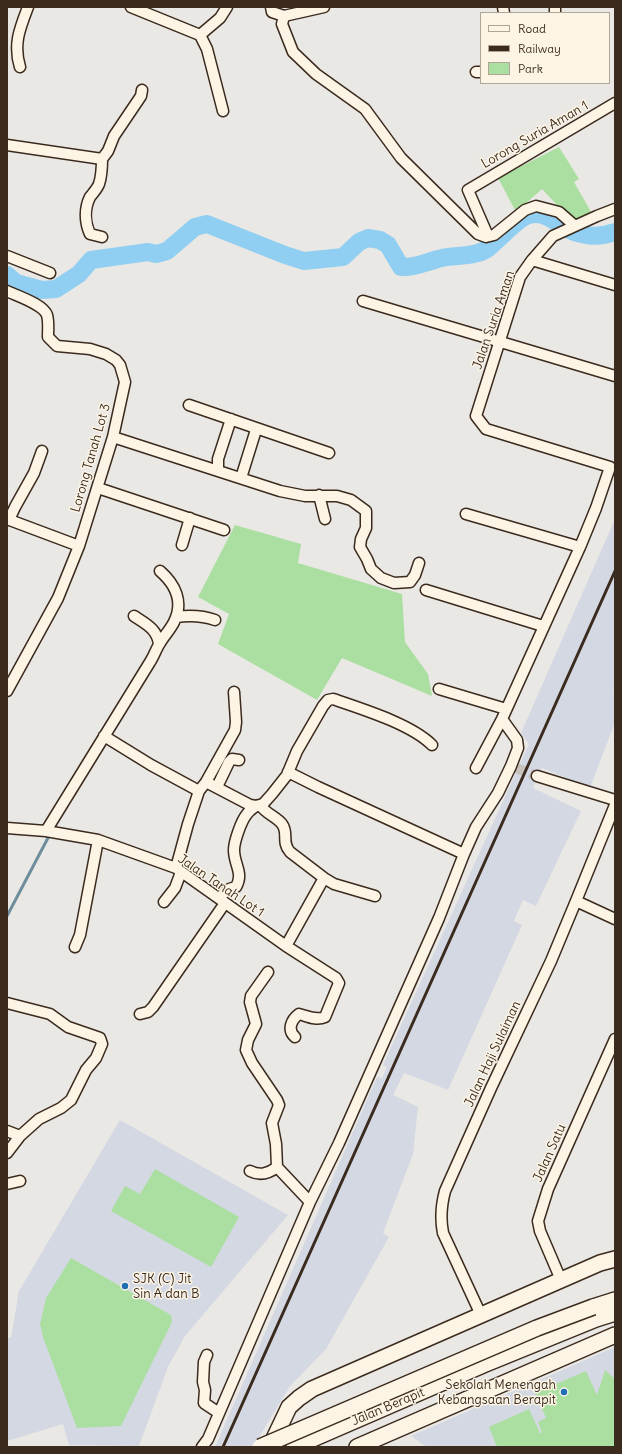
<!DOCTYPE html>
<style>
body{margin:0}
#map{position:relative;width:622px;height:1454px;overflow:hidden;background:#eae8e4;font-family:Delius,sans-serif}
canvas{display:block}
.frame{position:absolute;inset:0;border:8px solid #3b2a1e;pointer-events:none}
.legend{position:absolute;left:480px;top:12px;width:130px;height:72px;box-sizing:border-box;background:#fcf5e5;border:1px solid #afa495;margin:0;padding:5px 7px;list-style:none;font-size:12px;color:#3b2a1e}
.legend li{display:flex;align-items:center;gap:8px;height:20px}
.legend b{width:20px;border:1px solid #afa495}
</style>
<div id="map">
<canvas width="622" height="1454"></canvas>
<div class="frame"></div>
<ul class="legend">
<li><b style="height:5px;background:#fcf5e5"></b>Road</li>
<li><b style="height:5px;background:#3b2a1e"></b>Railway</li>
<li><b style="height:11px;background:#abdfa1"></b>Park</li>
</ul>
</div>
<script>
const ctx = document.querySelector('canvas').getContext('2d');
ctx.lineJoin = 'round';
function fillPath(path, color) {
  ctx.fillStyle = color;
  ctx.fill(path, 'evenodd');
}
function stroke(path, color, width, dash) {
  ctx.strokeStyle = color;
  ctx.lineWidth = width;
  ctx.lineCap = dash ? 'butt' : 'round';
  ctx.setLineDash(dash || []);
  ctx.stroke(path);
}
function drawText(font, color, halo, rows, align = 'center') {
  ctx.font = font + ' Delius,sans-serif';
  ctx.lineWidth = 3;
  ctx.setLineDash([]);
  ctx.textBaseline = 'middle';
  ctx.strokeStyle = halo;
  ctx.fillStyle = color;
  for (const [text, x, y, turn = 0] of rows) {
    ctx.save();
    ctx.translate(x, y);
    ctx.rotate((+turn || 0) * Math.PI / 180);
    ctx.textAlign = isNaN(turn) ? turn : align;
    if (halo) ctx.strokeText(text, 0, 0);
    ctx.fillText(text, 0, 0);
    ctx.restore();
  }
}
fillPath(new Path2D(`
 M615 519V685L613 692 615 693V722L590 788 542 768 533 788 581 811 536 906 523 900 514 921 522 925 448 1090 404 1073 393 1095 418 1107 413 1154 383 1233 389 1237 326 1349 290 1386 253 1447H215L377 1077 382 1078 387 1067 383 1065 529 744 521 733Z
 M120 1120 288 1215 185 1336 168 1367 139 1446 69 1445 63 1424 7 1441V1338H11L19 1291Z
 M615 1347V1447H427L411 1436Z`), '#d4d8e3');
fillPath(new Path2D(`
 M559 147 579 179 574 182 591 212 572 221 542 189 516 212 498 178Z
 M235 525 301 544 298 563 402 594 405 642 428 674 432 696 342 658 317 700 218 644 229 614 198 597Z
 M155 1169 239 1217 211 1267 111 1211 125 1186 140 1194Z
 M71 1258 171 1315 172 1322 121 1426 77 1428 43 1337 40 1324 46 1298Z
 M605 1370 615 1379V1447H497L489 1427 529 1409 540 1433H542L538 1422 546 1418 535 1393 586 1371 597 1395Z`), '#abdfa1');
stroke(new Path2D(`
 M7 916 49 836`), '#6f8d9d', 3);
stroke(new Path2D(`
 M7 275 16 283 42 290 56 289 79 274 91 260 148 252 156 254 167 251 195 227 207 224 285 255 304 261 343 257 359 242 368 238 380 240 388 245 401 267C416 268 428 261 442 258 456 255 475 257 487 249 498 241 517 218 529 215 547 210 559 227 574 232 588 237 601 237 615 232`), '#91cff2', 18);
stroke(new Path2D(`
 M516 768 537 776`), '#c7c2bc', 10, [10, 5]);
const street = new Path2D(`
 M131 7 200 35 207 49 223 111
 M271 7 272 12 284 16
 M324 7 284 16 282 24 293 52 316 74 365 109 401 158 478 234 486 237 494 235 525 210 536 206 559 212 575 226
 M503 7 504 13
 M555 13V7
 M200 35 220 18 227 7
 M20 67C13 44 20 28 28 7
 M476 72H481
 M7 145 102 159 108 151 114 136 141 96 142 90
 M488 236 468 190 615 103
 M102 237 90 234C85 223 84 209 90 197 93 193 97 189 99 184 102 175 102 168 102 159
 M7 256 50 273
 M532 260 615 285
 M7 291C17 296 43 304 47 315 49 322 48 330 48 337L57 346 90 349 106 354 116 360 120 365 125 382 113 437 79 546 58 598 7 691
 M363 301 615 376
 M189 405 329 453
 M113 437 280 491 305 496H337L351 500 366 511V528L361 539 360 547 367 559 371 569 381 578 394 583 410 582 415 575 419 563
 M218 471V459L231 419
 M241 478 255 433V428
 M98 488 224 530
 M319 495 325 519
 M466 514 580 547
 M7 519 79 546
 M9 520 15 507 34 473 42 451
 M182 545 190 518
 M426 590 543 626
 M134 616C146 624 157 629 159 644
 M176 617C190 615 201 615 215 620
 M439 689 506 709
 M104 736 151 765 199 791
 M476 768 502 719 580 547 596 508 610 467 486 429 476 416 520 277 532 260 553 236 597 216 615 209
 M288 772 318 787 464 854
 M537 776 615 800
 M206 782 250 805 256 806 263 804 272 794 287 775 297 751 323 706 328 700 333 699C362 709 411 724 432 745
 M217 787 229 762 232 759 239 760
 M260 805C266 814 277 817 282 824 289 833 281 842 290 852L324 878 334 884 375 896
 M7 828 46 831 98 840 176 868 286 946 336 978 339 983 325 1017C316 1021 307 1016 299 1014 291 1020 287 1030 295 1037
 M46 831 150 662C154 656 156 649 160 643 164 636 170 630 174 622 184 602 175 584 160 571
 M176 868 188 824 199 791 206 782 235 730 236 722 234 692
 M220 899C224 891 227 889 236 887 244 873 234 865 234 850 234 842 241 821 247 814 249 811 253 808 256 806
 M576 901 615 919
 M164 902 175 888 181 872
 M286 946 324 878
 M75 947 80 935 98 840
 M268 972 251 996 250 1002 256 1024 248 1040 246 1050 252 1063 277 1100 279 1105 272 1123 276 1144 277 1167 310 1202
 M7 1003 50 1014 68 1027 100 1038 102 1044 96 1058 86 1070 71 1100 61 1108 39 1119 20 1136 7 1131
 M140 1014 148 1012 153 1007 225 903
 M7 1153 20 1136
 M250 1171C260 1176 268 1174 277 1167
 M7 1184 20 1181
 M561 1280 540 1231 538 1221 548 1189 615 1039
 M481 1315 443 1233C440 1218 441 1206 445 1191L491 1088 551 961 576 901 615 805
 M207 1355 204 1362 203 1382 205 1390 204 1403 219 1413
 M202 1447 208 1439 310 1202 339 1143 439 918 464 854 476 827 498 793 511 766 518 748 517 740 502 719`);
const secondary = new Path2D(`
 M593 1307 615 1300
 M270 1447 289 1407 299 1398 312 1389 600 1263 615 1259
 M294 1447 483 1365 596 1319 615 1313
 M357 1447 615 1335`);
stroke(street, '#3b2a1e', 13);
stroke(secondary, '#3b2a1e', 18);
stroke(street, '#fcf5e5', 10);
stroke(secondary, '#fcf5e5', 15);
stroke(new Path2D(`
 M223 1447 615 571`), '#3b2a1e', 3);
const secondaryBridge = new Path2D(`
 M260 1447 537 1328 593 1307`);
stroke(secondaryBridge, '#3b2a1e', 18, []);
stroke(secondaryBridge, '#fcf5e5', 15);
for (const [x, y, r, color] of [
 [125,1286,4,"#1f6fb2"],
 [564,1392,4,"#1f6fb2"]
]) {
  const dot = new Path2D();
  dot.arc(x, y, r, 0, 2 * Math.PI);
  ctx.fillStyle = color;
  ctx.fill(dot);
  stroke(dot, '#fcf5e5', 1.5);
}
drawText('13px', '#3b2a1e', '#fcf5e5', [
 ["Lorong Suria Aman 1",535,135,-30],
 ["Jalan Suria Aman",494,320,-71],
 ["Lorong Tanah Lot 3",91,458,-74],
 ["Jalan Tanah Lot 1",221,886,34],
 ["Jalan Haji Sulaiman",493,1054,-65],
 ["Jalan Satu",550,1153,-66],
 ["Jalan Berapit",388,1407,-23]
]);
drawText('13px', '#3b2a1e', '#fcf5e5', [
 ["SJK (C) Jit",133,1279],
 ["Sin A dan B",133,1294],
 ["Sekolah Menengah",556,1385,"right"],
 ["Kebangsaan Berapit",556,1400,"right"]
], 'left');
</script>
